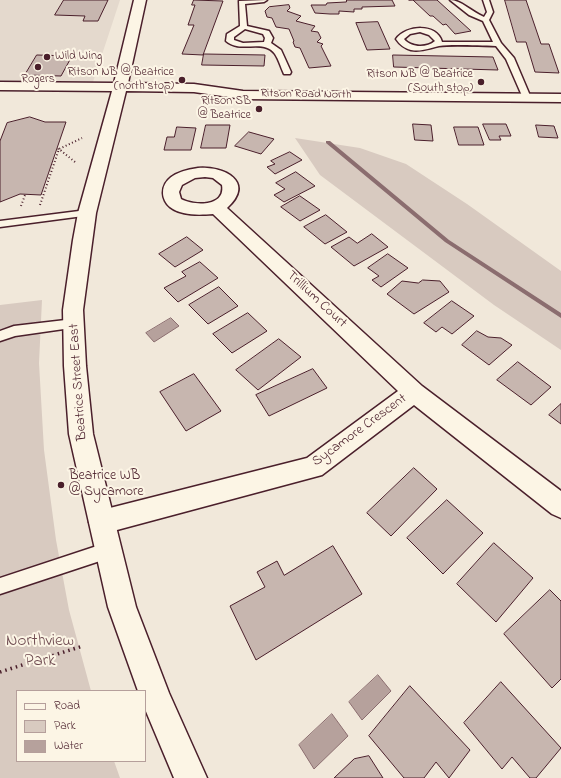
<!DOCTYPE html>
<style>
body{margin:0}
#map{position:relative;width:561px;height:778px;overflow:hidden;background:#f1e8da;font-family:"Indie Flower",sans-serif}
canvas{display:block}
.legend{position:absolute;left:16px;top:690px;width:130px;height:72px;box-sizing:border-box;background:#fcf5e5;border:1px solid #b59f9b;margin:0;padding:5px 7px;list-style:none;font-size:12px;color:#4a1f2b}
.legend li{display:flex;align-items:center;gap:8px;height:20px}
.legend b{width:20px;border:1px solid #b59f9b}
</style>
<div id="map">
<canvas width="561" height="778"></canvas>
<ul class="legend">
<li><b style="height:5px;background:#fcf5e5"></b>Road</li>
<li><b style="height:11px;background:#d8cac0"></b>Park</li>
<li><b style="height:11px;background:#b6a19c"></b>Water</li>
</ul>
</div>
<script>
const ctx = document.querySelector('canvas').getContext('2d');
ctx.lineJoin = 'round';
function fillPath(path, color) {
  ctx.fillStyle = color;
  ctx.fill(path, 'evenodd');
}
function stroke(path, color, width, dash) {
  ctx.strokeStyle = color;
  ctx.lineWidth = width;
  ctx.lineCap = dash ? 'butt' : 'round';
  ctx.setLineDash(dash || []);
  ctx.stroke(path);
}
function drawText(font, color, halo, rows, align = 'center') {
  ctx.font = font + ' "Indie Flower",sans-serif';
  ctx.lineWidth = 4;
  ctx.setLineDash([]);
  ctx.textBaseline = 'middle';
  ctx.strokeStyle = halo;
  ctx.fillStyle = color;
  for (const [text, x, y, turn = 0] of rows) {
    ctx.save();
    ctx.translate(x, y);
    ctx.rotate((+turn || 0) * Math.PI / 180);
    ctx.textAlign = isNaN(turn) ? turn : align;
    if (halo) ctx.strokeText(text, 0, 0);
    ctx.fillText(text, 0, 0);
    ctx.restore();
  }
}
fillPath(new Path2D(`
 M0 0H120L92 85H0Z`), '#e4d9cd');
fillPath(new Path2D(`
 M295 138 360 148 406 164 467 204 561 271V350L494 305 320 175Z
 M42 300 39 363 44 450 56 540 69 610 91 691H17V761H114L120 778H0V305Z`), '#d8cac0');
const water = new Path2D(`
 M171 318 179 326 154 342 146 333Z
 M378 675 391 691 362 720 349 702Z
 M332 714 348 736 314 769 299 745Z`);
fillPath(water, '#b6a19c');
stroke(water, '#8b6d6f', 1);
fillPath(new Path2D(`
 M326 141H330L449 240 561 313V318L445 242 326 143Z`), '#8b6d6f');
const building = new Path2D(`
 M64 0H108L98 21H83L85 16 55 15Z
 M194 0 223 1 203 55 182 54 194 25H188L195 5H192Z
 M347 0H392L395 6 362 7V9H354V12L339 11V14H330L315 13 311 5H326L327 3 346 2Z
 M409 0H437L471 31 455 34 446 24 443 25 433 16H430L413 0Z
 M505 0H526L541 44H549L559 73 535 72 526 42H517Z
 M289 5 290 8 287 11 301 16 296 21 315 26 311 31 318 32 321 38 317 42 323 44 321 46 331 66 309 68 300 48 295 47 293 42 294 41 289 29 276 27 272 18 267 17 265 11 269 7Z
 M378 22 390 49 367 50 356 23Z
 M204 54 265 55 264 66 202 65Z
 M37 55 72 56 61 76 25 75Z
 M393 55 493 57 498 70 394 67Z
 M30 117 45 122H66L41 195 20 194 0 202V141L7 123Z
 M413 124 431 125 433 141 415 140Z
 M483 124H506L511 136H499L501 140H490Z
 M206 125H230L226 148H201Z
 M536 125 554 126 558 138 539 137Z
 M177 127 196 128 191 150H164L167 137H174Z
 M454 127H478L484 145H459Z
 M249 132 274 139 261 154 235 146Z
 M290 152 302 160 275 174 267 167 275 164 271 161Z
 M296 172 315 186 284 202 274 195 285 189 276 183Z
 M300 196 320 210 300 221 281 207Z
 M326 215 347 232 325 244 304 227Z
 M372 234 388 247 354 266 331 247 349 237 357 243Z
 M187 237 203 250 175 267 159 254Z
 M388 254 408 268 381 287 372 280 379 276 368 268Z
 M200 262 218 278 178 302 164 288 186 276 182 272Z
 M423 280 440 281 449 292 414 314 387 294 402 281 418 283Z
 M219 287 238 306 208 324 189 305Z
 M452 301 474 316 452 334 442 327 436 332 424 323Z
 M248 313 267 331 232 353 213 334Z
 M477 331 488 337 501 338 512 345 489 365 462 345Z
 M279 339 301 357 258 390 236 370Z
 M518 362 551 387 531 405 497 380Z
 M313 369 327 388 269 416 256 395Z
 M194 374 221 411 186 431 160 392Z
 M561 404V424L549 415Z
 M414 468 437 489 391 536 367 513Z
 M447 500 483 533 443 574 407 538Z
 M494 543 533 578 496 622 457 584Z
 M333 546 362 594 256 660 230 606 265 587 257 572 277 561 284 575Z
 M550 590 561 601V679L552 688 504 634Z
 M501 682 561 748 536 778H530L512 757 502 769 464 723Z
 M410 686 470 750 449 778 436 762 424 778H404L369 736Z
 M369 756 383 778H334L354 759Z`);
fillPath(building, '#c7b6af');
stroke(building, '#4a1f2b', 1);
const lane = new Path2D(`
 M267 0 264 2 245 4 247 26 269 31 273 38 271 43 281 50 291 72 290 74H284C281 68 279 60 275 54 264 38 240 54 226 41L227 34 240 26 239 1ZM245 29 263 34 265 38 264 42 243 43 234 40V37Z
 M450 0C461 0 472 12 484 17L487 12 483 0H489L493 12 489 20 501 43 514 58 531 98 530 100H524L523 98 506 59 496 46C480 46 454 44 439 46 429 48 422 52 411 50 404 48 400 45 396 39 406 25 437 23 442 42H493L483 21 469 15ZM420 32 429 35 435 41C427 48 411 48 404 39L410 34Z
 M87 210 91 211 92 213 91 215 0 227V221Z
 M74 319 78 321 80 324 78 327 15 336 0 341V331L14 326Z
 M109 542 115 544 117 550 115 556 0 594V578Z`);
const street = new Path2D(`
 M198 168C224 166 256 182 227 208L422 386 561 491V518L552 514 414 405 322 475 102 534 93 531 89 522 93 513 102 510 307 458 398 391 213 214C200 215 181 216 170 207 166 204 163 198 163 193 163 175 184 170 198 168ZM205 177 213 178 222 185C226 207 194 206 181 199L179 192 182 185 195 178Z`);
const secondary = new Path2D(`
 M134 0H146L128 83 194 84 243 91 561 94V102L243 99 194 92 126 91 96 213 83 310 86 366 93 434 136 607 169 693 207 778H174L145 709V691H138L108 607 69 434 64 366 63 310 73 240 78 213 112 91 0 90V82L114 83Z`);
stroke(lane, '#4a1f2b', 3);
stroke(street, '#4a1f2b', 3);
stroke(secondary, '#4a1f2b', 3);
stroke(new Path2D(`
 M75 162 59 149 82 138
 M40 205 59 149H56
 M21 206 25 195`), '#4a1f2b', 2, [1, 2.5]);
stroke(new Path2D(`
 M0 672 83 646`), '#4a1f2b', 3.5, [1.5, 4]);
fillPath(lane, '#fcf5e5');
fillPath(street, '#fcf5e5');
fillPath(secondary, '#fcf5e5');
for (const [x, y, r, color] of [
 [47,57,4,"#4a1f2b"],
 [38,67,4,"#4a1f2b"],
 [182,80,4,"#4a1f2b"],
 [481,82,4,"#4a1f2b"],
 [259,109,4,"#4a1f2b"],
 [61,485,4,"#4a1f2b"]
]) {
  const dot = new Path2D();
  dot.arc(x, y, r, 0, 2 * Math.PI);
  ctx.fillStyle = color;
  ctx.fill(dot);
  stroke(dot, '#fcf5e5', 1.5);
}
drawText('12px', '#4a1f2b', '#fcf5e5', [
 ["Wild Wing",55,57,"left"],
 ["Ritson NB @ Beatrice",174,73],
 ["(north stop)",174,87],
 ["Ritson NB @ Beatrice",473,75],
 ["(South stop)",473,89],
 ["Rogers",38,80,"center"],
 ["Ritson SB",251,102],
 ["@ Beatrice",251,116]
], 'right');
drawText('12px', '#4a1f2b', '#fcf5e5', [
 ["Ritson Road North",306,95,1]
]);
drawText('14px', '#4a1f2b', '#fcf5e5', [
 ["Trillium Court",316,300,43],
 ["Beatrice Street East",79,382,-94],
 ["Sycamore Crescent",360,431,-36]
]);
drawText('14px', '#4a1f2b', '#fcf5e5', [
 ["Beatrice WB",69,477],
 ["@ Sycamore",69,493]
], 'left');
drawText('17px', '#6e4a50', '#fcf5e5', [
 ["Northview",40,642],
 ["Park",40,662]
]);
</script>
